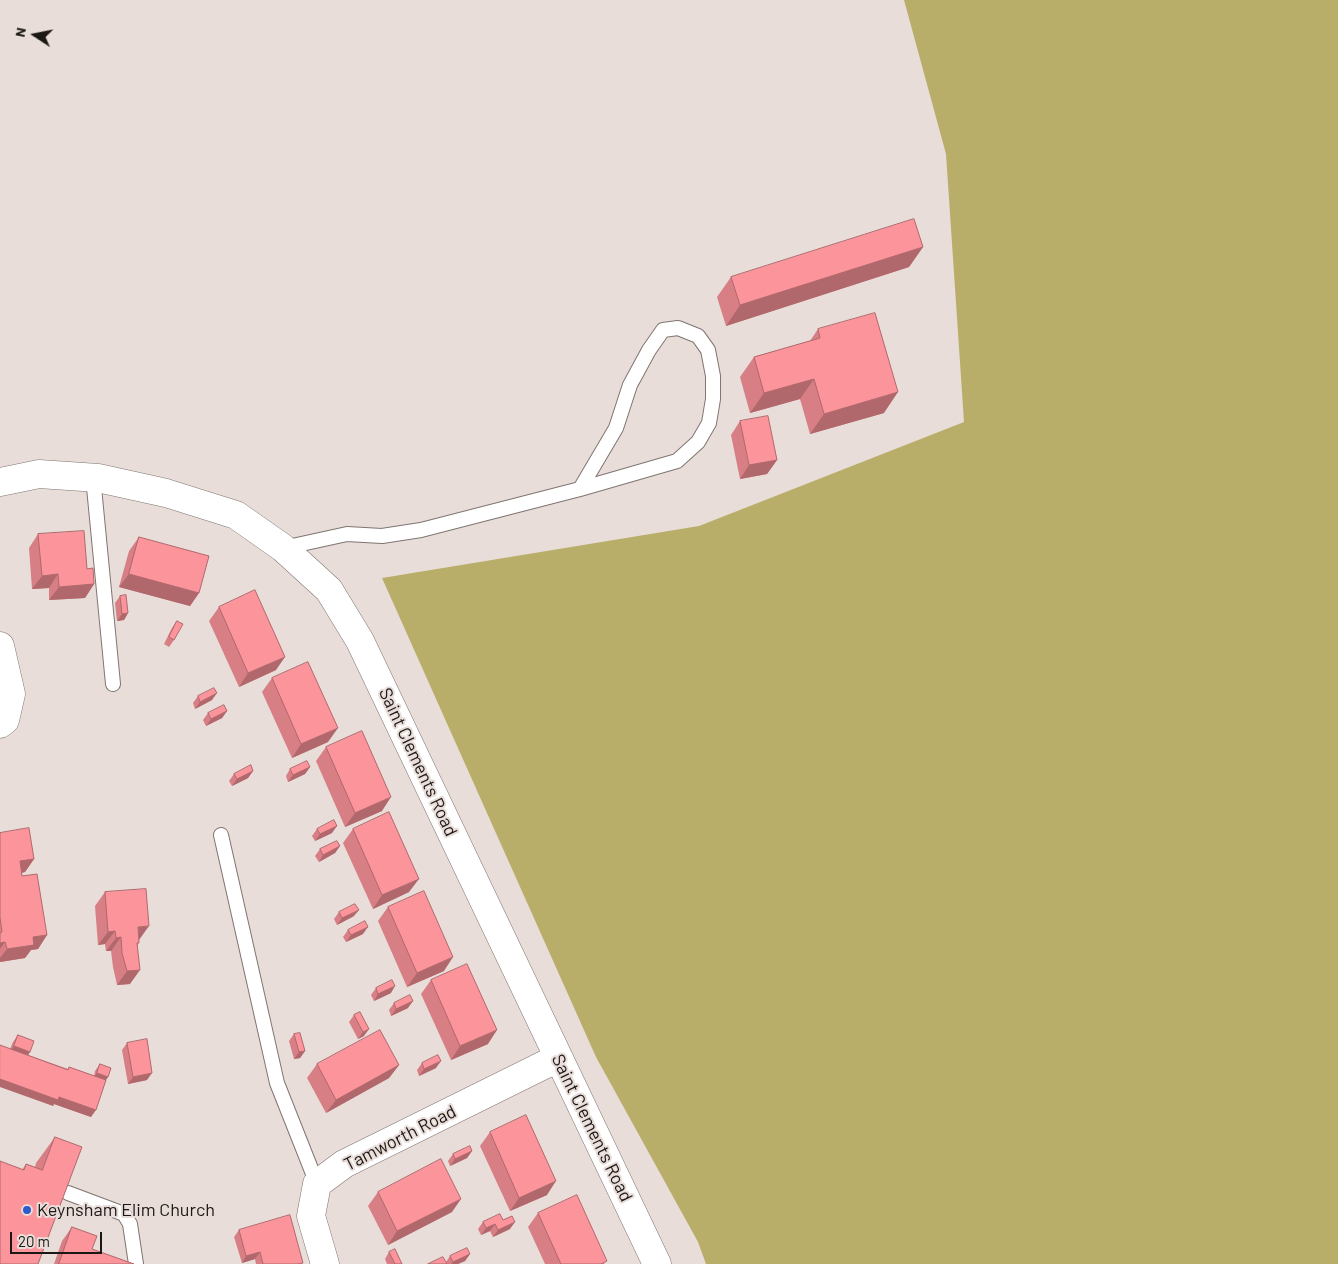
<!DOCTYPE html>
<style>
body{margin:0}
#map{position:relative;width:1338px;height:1264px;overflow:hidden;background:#e8ddd8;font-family:Barlow,sans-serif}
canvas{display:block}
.north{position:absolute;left:10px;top:10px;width:50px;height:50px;-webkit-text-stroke:4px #e8ddd8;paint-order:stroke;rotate:281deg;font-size:14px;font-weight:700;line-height:20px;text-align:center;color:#1b1715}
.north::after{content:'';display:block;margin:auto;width:18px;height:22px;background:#1b1715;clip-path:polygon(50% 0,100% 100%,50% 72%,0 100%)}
.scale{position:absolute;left:10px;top:1232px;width:92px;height:22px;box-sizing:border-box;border:2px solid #1b1715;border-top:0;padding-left:6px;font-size:15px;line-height:18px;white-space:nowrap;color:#1b1715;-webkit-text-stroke:4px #e8ddd8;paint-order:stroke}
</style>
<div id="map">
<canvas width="1338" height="1264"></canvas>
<div class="north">N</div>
<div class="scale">20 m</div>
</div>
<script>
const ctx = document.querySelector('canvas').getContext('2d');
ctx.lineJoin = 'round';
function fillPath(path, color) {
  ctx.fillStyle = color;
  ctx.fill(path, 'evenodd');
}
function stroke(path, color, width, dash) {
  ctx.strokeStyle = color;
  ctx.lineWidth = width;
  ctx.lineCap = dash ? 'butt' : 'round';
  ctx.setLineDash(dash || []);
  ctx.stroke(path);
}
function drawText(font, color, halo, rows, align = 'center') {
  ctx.font = font + ' Barlow,sans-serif';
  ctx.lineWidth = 4;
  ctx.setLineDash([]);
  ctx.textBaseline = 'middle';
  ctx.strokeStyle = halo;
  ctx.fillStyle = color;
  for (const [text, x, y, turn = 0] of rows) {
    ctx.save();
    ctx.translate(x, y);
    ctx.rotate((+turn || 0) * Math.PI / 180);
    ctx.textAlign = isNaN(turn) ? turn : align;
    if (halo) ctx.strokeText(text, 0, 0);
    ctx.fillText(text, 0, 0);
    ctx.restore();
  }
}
fillPath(new Path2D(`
 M904 0H1338V1264H706L698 1242 596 1057 382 578 699 526 964 422 946 154Z`), '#b9ae69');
const service = new Path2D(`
 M93 477 113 684
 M283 548 347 534 382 536 421 530 580 489 677 461 698 442 709 423 713 399V376L708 350 698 336 678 328 663 330 649 350 630 385 616 428 580 489
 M221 835 277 1083 317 1184
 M68 1193 124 1214 130 1224 136 1264`);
const minor = new Path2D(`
 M0 482 39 474 98 478 166 493 236 515 283 548 329 590 360 641 657 1264
 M0 646 11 694 5 720 0 724
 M325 1264 311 1216 317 1184 344 1164 558 1058`);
stroke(service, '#7f7571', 16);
stroke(minor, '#7f7571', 29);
stroke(service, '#fff', 14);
stroke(minor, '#fff', 28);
fillPath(new Path2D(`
 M923 247 909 267 726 326 717 297 731 277Z
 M818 329 884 413 810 434 800 399 750 413 740 377 754 357 810 341Z
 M740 421 777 460 767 474 740 479 731 435Z
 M38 534 87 569 94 584 85 598 49 600V588L32 589 29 548Z
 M139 537 199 593 190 606 119 587 129 551Z
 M120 596 128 613 124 620 117 621 115 603Z
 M219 607 276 670 239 687 209 621Z
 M177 621 174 640 169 647 164 644 172 628Z
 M272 678 328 742 292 758 262 692Z
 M198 696 212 700 195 709 193 703Z
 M227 711 222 718 206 726 203 720 208 713Z
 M326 747 382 811 345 827 316 761Z
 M310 767 305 774 288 782 286 776 290 769Z
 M253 771 248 778 232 786 229 781 234 774Z
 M317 829 332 833 315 841 312 836Z
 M353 829 409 892 373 909 343 843Z
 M0 833 34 859 25 872 22 873V876L47 935 38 949 31 950 25 958 0 962Z
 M340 846 335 853 319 862 315 856 320 849Z
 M105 892 139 940 130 984 117 985 113 967 111 951H106L105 944 98 945 95 906Z
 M388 907 444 971 407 987 378 921Z
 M339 912 354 916 337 925 334 919Z
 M348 930 363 934 346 942 343 937Z
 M431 980 488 1044 451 1060 421 994Z
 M376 988 391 993 374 1001 371 995Z
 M394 1003 408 1008 391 1016 389 1010Z
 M360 1012 364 1036 358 1039 349 1022 354 1015Z
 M294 1034 305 1051 300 1058 294 1059 289 1041Z
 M18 1035 30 1052 28 1055 68 1069 69 1067 94 1076 95 1071 100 1064 108 1077 106 1080 91 1117 54 1104 53 1106 10 1049 13 1042Z
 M127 1043 147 1080 128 1084 122 1050Z
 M422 1063 436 1068 419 1076 417 1070Z
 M317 1064 399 1065 389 1078 326 1113 307 1078Z
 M490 1132 547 1195 510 1211 480 1146Z
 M55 1137 38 1264 22 1170 26 1164 35 1167 36 1163Z
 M472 1151 467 1158 450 1166 448 1161 453 1154Z
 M378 1192 452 1212 388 1245 368 1206Z
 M538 1213 605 1264H545L528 1227Z
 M503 1220 510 1229 493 1237 490 1231 481 1235 478 1229 483 1222Z
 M72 1227 92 1249 134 1264H54L62 1241Z
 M239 1230 302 1264H256L255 1259 242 1263 234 1237Z
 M389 1252 402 1264H387L385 1259Z
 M470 1254 465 1261 458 1264H428L446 1262 450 1256Z`), '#d87f85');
fillPath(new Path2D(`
 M923 247 909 267 726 326 740 305Z
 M814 379 800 399 750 413 764 393Z
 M898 392 884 413 810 434 824 414Z
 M777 460 767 474 740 479 749 465Z
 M58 574 49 588 32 589 42 576Z
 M129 574 199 593 190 606 119 587Z
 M94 584 85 598 49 600 59 587Z
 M128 613 124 620 117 621 122 614Z
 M285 657 276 670 239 687 248 673Z
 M217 693 212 700 195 709 200 702Z
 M227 711 222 718 206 726 211 719Z
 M338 728 328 742 292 758 301 744Z
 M310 767 305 774 288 782 293 775Z
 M253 771 248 778 232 786 237 779Z
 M391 797 382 811 345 827 355 813Z
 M337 826 332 833 315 841 320 834Z
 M340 846 335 853 319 862 323 855Z
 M34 859 25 872 10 875 20 861Z
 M419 879 409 892 373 909 382 895Z
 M359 910 354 916 337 925 342 918Z
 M149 926 139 940 138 927Z
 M368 927 363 934 346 942 351 935Z
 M115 931 105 944 98 945 108 932Z
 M47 935 38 949 31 950 25 958 0 962V958L7 949 33 937Z
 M121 937 111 951H106L116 938Z
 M5 942 0 949V943Z
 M453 957 444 971 407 987 417 973Z
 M140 970 130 984 117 985 127 971Z
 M395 986 391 993 374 1001 378 994Z
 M413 1001 408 1008 391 1016 396 1009Z
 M369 1029 364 1036 358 1039 363 1032Z
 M497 1030 488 1044 451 1060 460 1046Z
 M14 1046 30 1052 25 1059 9 1053Z
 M305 1051 300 1058 294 1059 299 1052Z
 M441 1061 436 1068 419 1076 424 1069Z
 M399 1065 389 1078 326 1113 336 1100Z
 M97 1073 108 1077 103 1084 92 1080Z
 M152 1073 147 1080 128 1084 133 1077Z
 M0 1079 59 1097 96 1110 91 1117 54 1104 53 1106 0 1087Z
 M472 1151 467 1158 450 1166 455 1159Z
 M556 1181 547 1195 510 1211 519 1198Z
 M461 1199 452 1212 388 1245 397 1231Z
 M515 1222 510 1229 493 1237 498 1230Z
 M495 1224 490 1231 481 1235 486 1228Z
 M260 1252 255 1259 242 1263 246 1256Z
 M470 1254 465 1261 458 1264H451L453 1262Z`), '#b0686c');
const building = new Path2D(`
 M914 219 923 247 740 305 731 277Z
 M875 313 898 392 824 414 814 379 764 393 754 357 820 338 818 329Z
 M768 416 777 460 749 465 740 421Z
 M84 531 87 569 93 568 94 584 59 587 58 574 42 576 38 534Z
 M139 537 209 556 199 593 129 574Z
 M255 590 285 657 248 673 219 607Z
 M126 595 128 613 122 614 120 596Z
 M177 621 183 624 174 640 169 637Z
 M308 662 338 728 301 744 272 678Z
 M214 688 217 693 200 702 198 696Z
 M224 705 227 711 211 719 208 713Z
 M362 731 391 797 355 813 326 747Z
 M307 761 310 767 293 775 290 769Z
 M251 765 253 771 237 779 234 774Z
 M389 812 419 879 382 895 353 829Z
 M334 820 337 826 320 834 317 829Z
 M29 828 34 859 20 861 22 876 37 874 47 935 33 937 34 945 7 949 5 942 0 943V933L2 932 0 917V833Z
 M337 841 340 846 323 855 320 849Z
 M146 889 149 926 138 927 139 943H137L140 970 127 971 122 953 121 937 116 938 115 931 108 932 105 892Z
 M424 891 453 957 417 973 388 907Z
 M355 904 359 910 342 918 339 912Z
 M365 921 368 927 351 935 348 930Z
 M467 964 497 1030 460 1046 431 980Z
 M392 980 395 986 378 994 376 988Z
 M410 995 413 1001 396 1009 394 1003Z
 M360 1012 369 1029 363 1032 354 1015Z
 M380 1030 399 1065 336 1100 317 1064Z
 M300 1033 305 1051 299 1052 294 1034Z
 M18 1035 34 1041 30 1052 14 1046Z
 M147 1039 152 1073 133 1077 127 1043Z
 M0 1045 68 1070 69 1067 106 1080 96 1110 59 1097 58 1100 0 1079Z
 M438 1055 441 1061 424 1069 422 1063Z
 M100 1064 111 1068 108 1077 97 1073Z
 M526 1115 556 1181 519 1198 490 1132Z
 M55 1137 82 1147 38 1264H0V1161L24 1170 26 1164 42 1170Z
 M470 1146 472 1151 455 1159 453 1154Z
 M441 1159 461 1199 397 1231 378 1192Z
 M577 1195 607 1261 601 1264H561L538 1213Z
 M500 1214 503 1220 512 1216 515 1222 498 1230 495 1224 486 1228 483 1222Z
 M290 1215 303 1263 298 1264H263L260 1252 246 1256 239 1230Z
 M72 1227 97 1236 92 1249 134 1264H59Z
 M467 1248 470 1254 453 1262 450 1256Z
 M395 1249 402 1264H395L389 1252Z
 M443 1257 447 1264H428Z`);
fillPath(building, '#fb949b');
stroke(building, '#b0686c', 1);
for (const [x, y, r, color] of [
 [27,1210,5,"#2f5ac9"]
]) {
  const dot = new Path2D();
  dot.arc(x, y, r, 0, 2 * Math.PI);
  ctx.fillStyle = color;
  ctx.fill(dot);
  stroke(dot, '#e8ddd8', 2);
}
drawText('18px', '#1b1715', '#e8ddd8', [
 ["Saint Clements Road",418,762,65],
 ["Saint Clements Road",592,1128,64],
 ["Tamworth Road",400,1138,-27]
]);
drawText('18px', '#1b1715', '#e8ddd8', [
 ["Keynsham Elim Church",37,1210]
], 'left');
</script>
